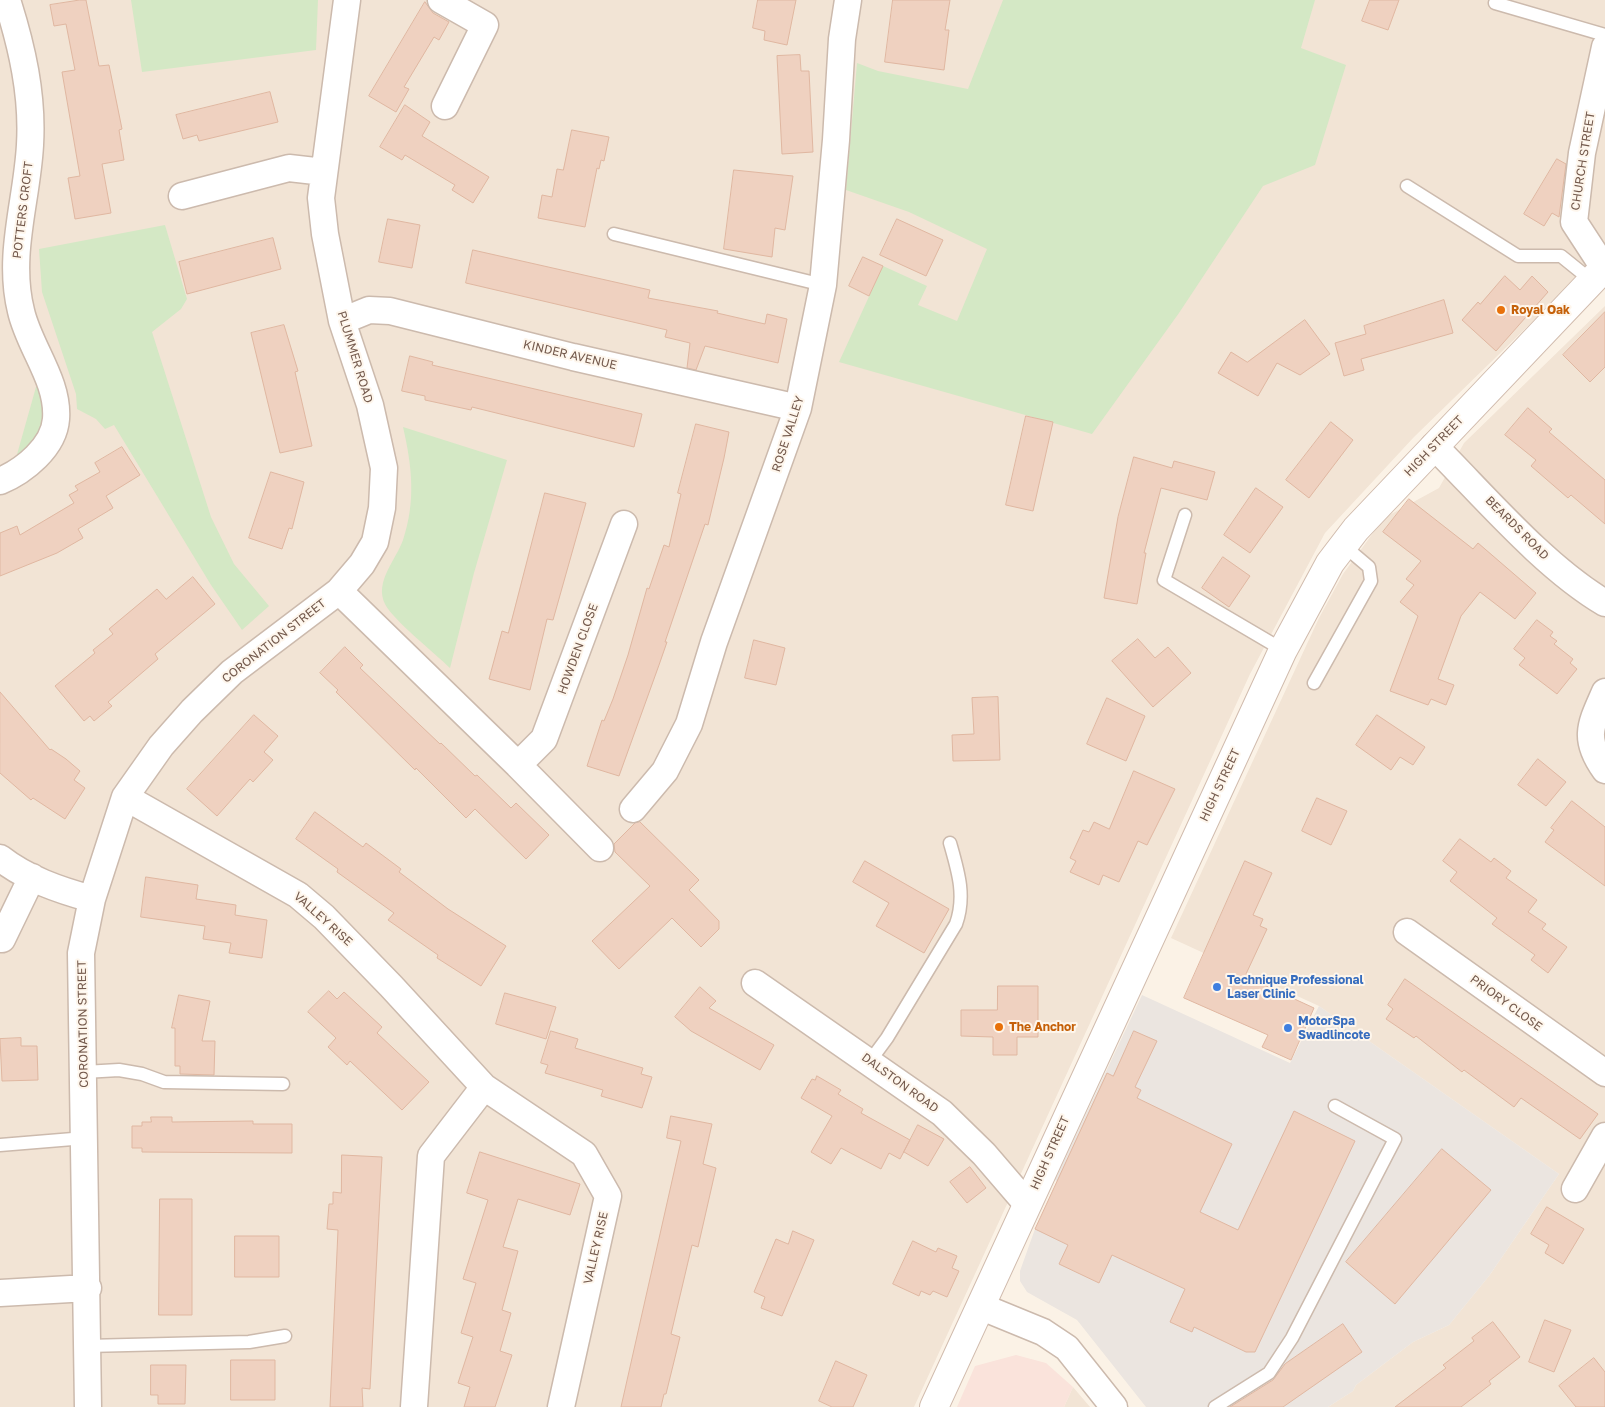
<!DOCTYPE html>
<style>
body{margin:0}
canvas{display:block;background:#fbf2e6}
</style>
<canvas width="1605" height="1407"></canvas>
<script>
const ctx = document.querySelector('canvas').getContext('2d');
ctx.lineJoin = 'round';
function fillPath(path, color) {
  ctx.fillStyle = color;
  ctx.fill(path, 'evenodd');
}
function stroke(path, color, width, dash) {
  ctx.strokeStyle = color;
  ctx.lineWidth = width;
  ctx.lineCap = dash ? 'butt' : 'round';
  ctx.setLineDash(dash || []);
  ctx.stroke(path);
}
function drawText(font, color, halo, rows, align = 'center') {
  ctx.font = font + ' "Golos Text",sans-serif';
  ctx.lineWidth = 4;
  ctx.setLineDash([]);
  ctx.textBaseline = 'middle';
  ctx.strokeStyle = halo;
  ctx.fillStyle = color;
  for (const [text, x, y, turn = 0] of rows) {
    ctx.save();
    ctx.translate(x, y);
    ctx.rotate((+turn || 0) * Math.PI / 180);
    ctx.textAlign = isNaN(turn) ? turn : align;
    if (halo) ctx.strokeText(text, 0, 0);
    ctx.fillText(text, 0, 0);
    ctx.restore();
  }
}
fillPath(new Path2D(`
 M0 0H1605V251L1414 437 1325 533 1250 674 914 1407H0Z
 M1605 306V1407H1328L1353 1391 1356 1385 1413 1342 1449 1325 1489 1276 1559 1174 1319 1006 1171 938 1319 618 1343 574 1384 518 1439 488 1464 443Z
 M1073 1387 1090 1407H1064Z`), '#f2e4d5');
fillPath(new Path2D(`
 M1016 1355 1046 1363 1073 1387 1064 1407H957L975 1366Z`), '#fae3db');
fillPath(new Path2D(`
 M1142 995 1290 1063 1319 1006 1559 1174 1489 1276 1449 1325 1413 1342 1356 1385 1353 1391 1328 1407H1146L1077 1320 1027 1292 1020 1281V1271L1035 1229 1057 1181 1055 1180Z`), '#ebe5e0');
fillPath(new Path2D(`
 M131 0H318L316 50 142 72Z
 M1003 0H1315L1301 48 1346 65 1315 165 1263 186 1179 313 1092 434 839 362 883 266 927 286 918 305 957 321 987 249 909 212 846 190 857 63 878 71 968 89Z
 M165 225 187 299 181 309 152 332 211 517 234 564 269 606 242 630 211 585 114 425 105 429 96 419 77 409 76 394 42 292 39 249Z
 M36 387H45L48 414 36 446 16 458Z
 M403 427 507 460 474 573 450 668C436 654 392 619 385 604 374 582 396 560 403 540 416 501 412 466 403 427Z`), '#d4e8c5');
const building = new Path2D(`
 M80 0H86L99 66 109 65 122 129 119 130 124 160 102 164 111 213 75 219 68 178 80 176 62 72 75 70 66 24 54 26 50 5Z
 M758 0H796L787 45 764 40 765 31 753 28Z
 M893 0H950L945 30H949L944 70 885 62Z
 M1370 0H1399L1388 30 1362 21Z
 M425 2 433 13 449 22 439 40 434 37 404 87 409 89 396 112 369 96Z
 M800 55 801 71H809L813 152 782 154 777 56Z
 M270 92 278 122 199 141 197 135 183 139 176 115Z
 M405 105 430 122 422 136 489 177 473 203 452 190 455 185 405 155 402 160 380 147Z
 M572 130 609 137 604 161 601 160 599 169 597 168 585 227 538 218 542 195 552 197 557 169 563 170Z
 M1557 159 1566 164 1559 217 1552 213 1544 226 1524 214Z
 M734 170 793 176 785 230 775 228 772 257 724 249Z
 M388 219 420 225 412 268 379 262Z
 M897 219 943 240 926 276 880 255Z
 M273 238 281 269 187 294 179 262Z
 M473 250 650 290 648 298 718 311 717 313 765 324 767 314 787 319 778 363 705 346 696 370 687 368 690 343 665 337 667 330 466 283Z
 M863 257 883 266 869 296 849 286Z
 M1505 276 1520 290 1532 276 1548 292 1496 351 1462 320 1478 302 1480 304Z
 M1444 300 1453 333 1361 359 1364 370 1344 376 1335 343 1366 334 1364 326Z
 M1605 312V367L1590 382 1563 355Z
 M1305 320 1330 354 1300 375 1277 363 1258 396 1218 373 1231 352 1247 362Z
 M284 325 298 371 295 372 312 446 280 453 251 333Z
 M410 356 433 362 432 365 642 414 634 447 472 407 471 410 425 400V396L402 391Z
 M1528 408 1552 429 1549 432 1605 480V524L1571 495 1568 498 1531 466 1536 460 1505 435Z
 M1026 416 1053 422 1033 511 1006 505Z
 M1331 422 1353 440 1309 498 1286 480Z
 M696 424 729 432 724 458 708 525 705 524 665 642H667L659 665 619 776 587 766 602 720 604 721 613 699 628 655 647 588 649 589 664 545 669 547 681 494 678 493Z
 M122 447 140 475 106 496 113 508 78 529 83 538 57 553 0 576V533L17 526 20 535 74 503 69 495 78 490 75 486 100 472 95 463Z
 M1134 457 1172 468 1174 461 1215 472 1207 500 1161 488 1144 553H1146L1137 604 1104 598 1118 517Z
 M271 472 304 482 292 529 289 528 282 549 249 538Z
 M1256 488 1283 507 1250 553 1224 535Z
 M545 493 586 503 553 620 547 619 530 690 489 679 502 631 508 633Z
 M1409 499 1473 549 1478 543 1536 593 1515 619 1480 592 1461 616 1438 679 1454 685 1446 705 1431 699 1428 705 1390 691 1418 616 1400 602 1414 585 1406 579 1421 561 1383 532Z
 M1223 557 1250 576 1229 607 1202 588Z
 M193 577 215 604 155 654 158 659 108 702 112 706 94 721 90 716 84 721 55 686 95 653 93 650 113 634 109 629 157 589 166 599Z
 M1537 620 1553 632 1550 636 1557 641 1554 644 1573 659 1570 663 1577 669 1557 694 1519 665 1525 658 1514 649Z
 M1138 639 1155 658 1168 647 1191 673 1153 707 1112 661Z
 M754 640 785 648 776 685 745 678Z
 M345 647 363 665 360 668 440 744 441 743 475 776 477 775 511 808 516 803 549 835 526 859 475 809 466 818 416 768 415 770 336 692 338 690 320 673Z
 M0 692 50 750 51 749 66 759 80 771 74 780 85 788 65 819 33 798 31 800 0 773Z
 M998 697 1000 760 953 761 952 735 974 734 972 698Z
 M1107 698 1145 716 1126 761 1087 744Z
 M254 715 278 736 264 752 273 760 253 782 250 779 217 816 187 789Z
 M1377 715 1425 747 1413 765 1400 757 1391 770 1356 745Z
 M1538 759 1566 782 1546 806 1518 785Z
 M1134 771 1175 789 1147 845 1138 841 1119 882 1103 875 1099 885 1070 872 1076 861 1070 858 1083 830 1089 832 1094 822 1109 829Z
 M1317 798 1347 811 1331 845 1302 831Z
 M1572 801 1605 827V886L1545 842 1554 830 1551 828Z
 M315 812 363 847 366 843 401 869 399 872 448 909 506 946 481 986 437 958 438 955 388 920 394 913 337 872 338 869 296 839Z
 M640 822 699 880 689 890 719 921V929L701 947 672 918 619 969 592 941 650 886 615 852 614 844 635 823Z
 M1460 839 1491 862 1494 858 1511 871 1506 878 1537 900 1528 912 1546 924 1542 929 1567 947 1548 973 1531 960 1535 955 1492 924 1497 918 1450 881 1457 872 1443 861Z
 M865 861 949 909 924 953 876 926 889 903 853 882Z
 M1245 861 1272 873 1253 915 1263 919 1260 926 1267 929 1246 974 1250 976 1249 978 1314 1008 1291 1060 1262 1047 1268 1035 1184 998Z
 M146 877 198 885 196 899 236 905 235 915 267 920 262 958 229 953 231 943 203 939 205 926 141 917Z
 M1405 979 1598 1114 1580 1139 1521 1098 1514 1107 1464 1070 1462 1072 1416 1036 1414 1038 1386 1019 1393 1009 1388 1005Z
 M998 986H1038V1037H1017V1055H993V1037L961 1036V1010H997Z
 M700 987 716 1001 709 1008 774 1045 760 1070 691 1031 675 1017Z
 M329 991 337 999 344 992 382 1027 377 1033 429 1082 402 1110 350 1061 347 1065 328 1047 336 1038 308 1012Z
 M505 993 556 1007 546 1039 496 1024Z
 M179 995 210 1001 202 1041H215L214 1075 180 1074V1066H175V1028H172Z
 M551 1031 578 1039 575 1048 643 1068 641 1074 652 1077 642 1108 601 1096 603 1090 545 1073 548 1065 541 1063Z
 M1134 1031 1157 1041 1135 1087 1141 1090 1137 1098 1232 1144 1200 1212 1238 1230 1294 1111 1355 1141 1255 1352H1246L1194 1327 1192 1332 1170 1322 1185 1289 1112 1255 1099 1283 1059 1264 1068 1245 1035 1229 1107 1073 1113 1076Z
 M21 1038V1046H37L38 1080 2 1081 0 1039Z
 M817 1076 841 1090 838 1094 863 1109 861 1113 910 1140 900 1159 889 1153 881 1169 841 1148 831 1164 811 1152 832 1116 801 1098 812 1079 815 1080Z
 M671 1116 712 1124 703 1164 716 1168 698 1247 692 1245 671 1334 680 1337 666 1394H664L661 1407H621L681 1141 667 1138Z
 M151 1117H172V1122L253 1121V1124H292V1153L142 1152V1148H132V1126H142V1122H151Z
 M918 1125 944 1139 928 1166 904 1152Z
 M1442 1149 1491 1190 1395 1304 1346 1262Z
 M480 1152 580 1184 570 1215 518 1199 503 1247 518 1251 502 1310 511 1313 500 1351 512 1355 495 1407H464L470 1387 458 1383 473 1337 461 1333 476 1283 463 1279 488 1200 467 1193Z
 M342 1155 382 1157 370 1389 362 1388 363 1407H330L338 1230 327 1229 329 1204H333V1192L341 1193Z
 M970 1167 986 1188 967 1203 950 1182Z
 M160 1199H192V1315H159Z
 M1547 1207 1584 1229 1563 1264 1545 1253 1549 1245 1531 1234Z
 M793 1231 814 1240 782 1316 761 1308 765 1297 754 1292 776 1239 788 1244Z
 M235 1236H279V1277H235Z
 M913 1241 936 1252 938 1248 957 1256 952 1268 959 1271 947 1297 933 1291 930 1295 921 1291 919 1296 893 1284Z
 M1545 1320 1571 1330 1554 1372 1529 1362Z
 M1493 1322 1520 1357 1489 1381 1491 1384 1461 1407H1395L1446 1368 1443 1365 1474 1341 1472 1338Z
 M1343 1324 1362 1352 1283 1407H1230L1273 1380 1285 1364Z
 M1594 1358 1605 1372V1407H1576L1559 1386Z
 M231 1360H275V1400H231Z
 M836 1361 867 1375 853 1407H832L819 1401Z
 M151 1365H186L185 1404H158V1395H151Z`);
fillPath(building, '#efd1c0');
stroke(building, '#e0b7a1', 1);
const lane = new Path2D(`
 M1495 3 1605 35
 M1407 186 1518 256H1561L1592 281
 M614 234 823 285
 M1185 515 1164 580 1283 650
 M1314 683 1371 581 1369 567 1343 545
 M870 1061 887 1038 956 924C966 896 958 871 950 843
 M84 1072 119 1070 142 1074 164 1082 283 1084
 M0 1145 85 1138
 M87 1346 249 1342 285 1336
 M1215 1407 1269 1373 1292 1338 1395 1139 1335 1106`);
const street = new Path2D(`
 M441 0 485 25 445 106
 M182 196 289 168 324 172
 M1604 268 1574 222 1582 153 1605 47
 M342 321 369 310 390 311 573 357 798 408
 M1434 446C1485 497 1544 567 1605 603
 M0 481C24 471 54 447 56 419 59 381 29 347 21 311 7 255 27 201 30 145 33 95 22 47 7 0
 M339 591 518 765 544 739 624 524
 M1605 692C1591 724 1582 738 1605 770
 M518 765 600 848
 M125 797 298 895 324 917 391 986 484 1087 584 1154 608 1196 561 1407
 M633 809 665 771 689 724 714 642 798 408 823 285 836 140 842 39 848 0
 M0 858C27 879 59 890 92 899
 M1407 932 1605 1073
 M2 939 32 877
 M755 983 942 1113 984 1154 1027 1204
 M1575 1189 1605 1136
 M0 1293 88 1288
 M982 1307 1043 1332 1067 1348 1114 1407
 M88 1407 81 953 92 899 125 797 161 746 192 711 232 672 339 591 362 564 375 542 382 508 384 468 370 405 342 321 325 234 321 198 347 0
 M414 1407 431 1156 484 1087`);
const secondary = new Path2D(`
 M934 1407 1283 650 1330 563 1356 529 1605 267`);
stroke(lane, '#ccbaad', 15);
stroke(street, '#ccbaad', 29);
stroke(secondary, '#d1bcae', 30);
stroke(lane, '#fff', 12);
stroke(street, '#fff', 26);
stroke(secondary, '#fff', 28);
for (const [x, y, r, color] of [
 [1501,310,5,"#e8710a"],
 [1217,987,5,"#3f7fe0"],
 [999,1027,5,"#e8710a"],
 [1288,1028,5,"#3f7fe0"]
]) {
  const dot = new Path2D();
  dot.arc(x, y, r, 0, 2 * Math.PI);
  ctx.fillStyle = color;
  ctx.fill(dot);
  stroke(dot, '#fef6ec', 2);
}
drawText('12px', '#73594c', '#fef6ec', [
 ["CHURCH STREET",1583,161,-81],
 ["POTTERS CROFT",23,210,-83],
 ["KINDER AVENUE",570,355,13],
 ["PLUMMER ROAD",355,357,73],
 ["ROSE VALLEY",788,434,-72],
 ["HIGH STREET",1434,446,-46],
 ["BEARDS ROAD",1517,528,45],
 ["CORONATION STREET",274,641,-38],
 ["HOWDEN CLOSE",578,649,-70],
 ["HIGH STREET",1220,785,-65],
 ["VALLEY RISE",323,919,42],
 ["PRIORY CLOSE",1506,1003,36],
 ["CORONATION STREET",83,1024,-91],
 ["DALSTON ROAD",900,1083,36],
 ["HIGH STREET",1050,1153,-66],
 ["VALLEY RISE",596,1248,-77]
]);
drawText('bold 12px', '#c56008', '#fef6ec', [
 ["Royal Oak",1511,310],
 ["The Anchor",1009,1027]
], 'left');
drawText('bold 12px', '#366cbe', '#fef6ec', [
 ["Technique Professional",1227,980],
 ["Laser Clinic",1227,994],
 ["MotorSpa",1298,1021],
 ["Swadlincote",1298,1035]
], 'left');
</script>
